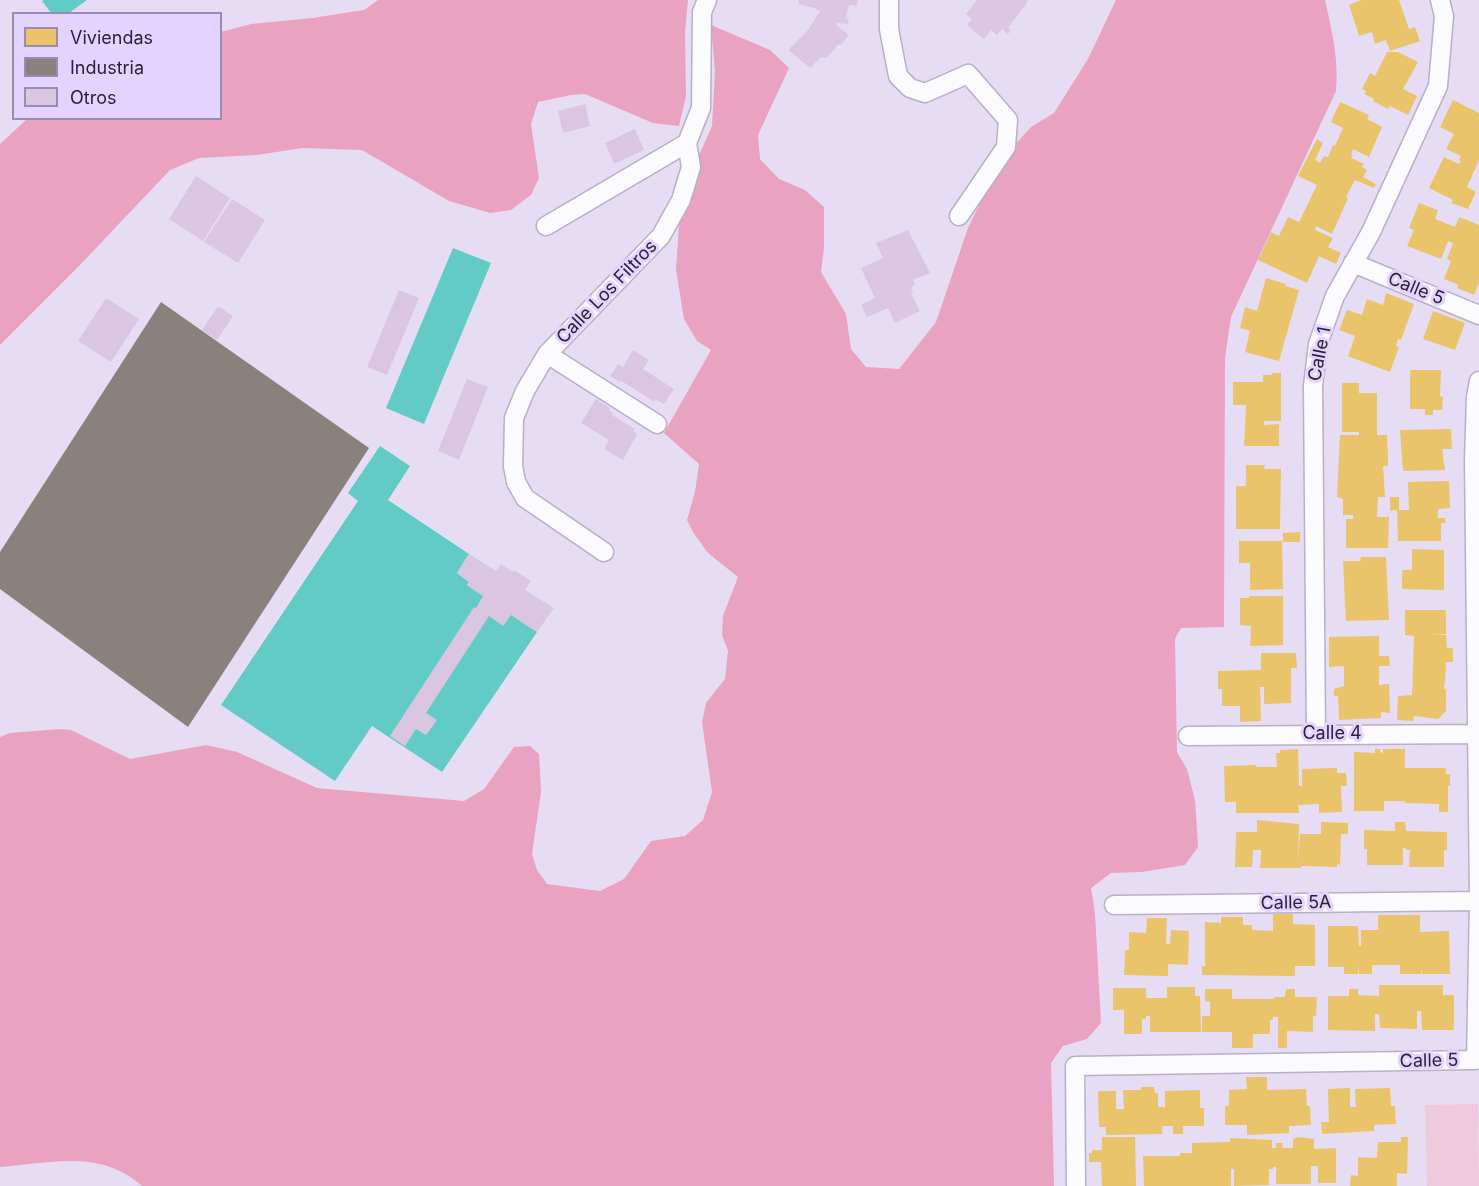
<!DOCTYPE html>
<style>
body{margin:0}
#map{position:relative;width:1479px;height:1186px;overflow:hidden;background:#e6ddf4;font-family:Inter,sans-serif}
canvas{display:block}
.legend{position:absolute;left:12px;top:12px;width:210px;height:108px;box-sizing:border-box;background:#e4d3fe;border:2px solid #9a8cb0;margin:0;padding:8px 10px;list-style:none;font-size:18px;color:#2c213c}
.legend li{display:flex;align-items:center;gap:12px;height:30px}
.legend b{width:30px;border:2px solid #9a8cb0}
</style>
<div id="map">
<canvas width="1479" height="1186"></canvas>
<ul class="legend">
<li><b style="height:16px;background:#e9c46a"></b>Viviendas</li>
<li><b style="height:16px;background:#8a817c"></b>Industria</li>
<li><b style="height:16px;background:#dac6e2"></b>Otros</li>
</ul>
</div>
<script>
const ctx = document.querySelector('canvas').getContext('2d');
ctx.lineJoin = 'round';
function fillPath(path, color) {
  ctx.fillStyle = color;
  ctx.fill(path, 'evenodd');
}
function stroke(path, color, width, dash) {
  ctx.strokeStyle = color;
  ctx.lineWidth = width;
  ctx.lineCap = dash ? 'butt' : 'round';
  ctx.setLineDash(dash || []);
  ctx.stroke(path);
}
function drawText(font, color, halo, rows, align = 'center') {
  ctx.font = font + ' Inter,sans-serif';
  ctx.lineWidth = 6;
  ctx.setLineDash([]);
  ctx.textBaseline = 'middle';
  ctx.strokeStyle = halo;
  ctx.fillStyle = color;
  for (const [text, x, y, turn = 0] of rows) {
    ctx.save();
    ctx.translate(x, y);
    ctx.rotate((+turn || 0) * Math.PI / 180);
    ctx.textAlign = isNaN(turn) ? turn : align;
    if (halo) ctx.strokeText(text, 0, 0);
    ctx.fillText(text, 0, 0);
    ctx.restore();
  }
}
fillPath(new Path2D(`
 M1478 1104 1479 1186H1427L1425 1105Z`), '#efcadc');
fillPath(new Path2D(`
 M378 0H688L685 32 686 96 679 126 653 123 585 94 571 95 538 102 531 124 539 178 531 195 511 210 490 213 449 201 362 150 302 148 257 155 199 158 170 170 79 266 0 345V144L27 119 220 118 221 32 251 24 312 18 364 10Z
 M1116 0H1325C1332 31 1339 60 1336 91L1231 317 1225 358 1224 627 1181 628 1175 639 1177 752 1187 769 1195 800 1198 847 1185 865 1142 872 1111 873 1091 888 1095 913 1101 1023 1087 1039 1063 1046 1051 1063 1054 1186H142C100 1149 52 1163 0 1167V737L10 733 60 729 71 730 130 759 206 745 237 752 317 788 464 801 484 789 514 747 530 746 539 754 541 792 532 854 537 870 547 884 600 891 624 879 651 841 685 836 703 820 712 792 702 722 706 703 725 679 728 651 722 635 723 616 738 577 708 553 693 532 687 520 695 492 699 464 664 433 711 350 697 341 684 319 676 270 679 225 694 188 699 155 712 126 715 72 711 25 770 50 789 68 758 135 760 159 779 179 805 190 824 207V248L821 272 846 314 851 349 866 367 899 369 936 322 968 228 1000 161 1031 127 1054 113 1088 59Z`), '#e9a2c0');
fillPath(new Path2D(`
 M44 0H87L69 13 52 14 42 1Z
 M453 248 491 263 424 424 386 408Z
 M380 446 410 466 388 500 469 554 457 573 469 582 467 585 537 632 442 772 372 726 335 781 221 705 358 501 348 493Z`), '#63cbc5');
fillPath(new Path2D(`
 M1361 0H1399L1409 29 1415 27 1420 41 1390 51 1386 40 1375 44 1372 32 1359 36 1349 5Z
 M1387 52H1398L1418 62 1403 89 1417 96 1408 115 1390 106 1388 109 1373 101 1374 99 1364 94 1366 91 1362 89 1370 73 1375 76Z
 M1453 100 1479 113V160L1467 187 1476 192 1468 209 1451 203 1453 200 1429 188 1444 157 1459 164 1461 161 1459 160 1461 156 1446 149 1454 134 1440 127Z
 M1340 102 1369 115 1367 119 1382 127 1369 157 1353 149 1351 154 1353 155 1351 158 1364 164 1362 167 1367 170 1363 177 1376 184 1374 188 1355 180 1346 197 1348 198 1332 234 1316 226 1315 230 1333 238 1328 247 1341 253 1336 264 1319 256 1307 283 1258 260 1271 232 1279 236 1288 217 1299 222 1317 185 1298 176 1317 139 1323 143 1315 160 1320 163 1324 156 1328 157 1333 145 1335 146 1343 128 1331 122Z
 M1419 203 1438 210 1435 219 1455 227 1459 217 1479 225V283L1474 295 1457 288 1459 285 1444 279 1451 261 1447 259 1453 243 1448 241 1441 259 1407 246 1414 230 1409 228Z
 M1266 278 1286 284 1285 286 1299 290 1279 361 1245 352 1250 331 1240 328 1245 307 1257 311Z
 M1386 293 1414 304 1401 340 1398 339 1396 346 1399 347 1390 372 1348 356 1355 336 1339 330 1347 310 1362 315 1367 299 1383 305Z
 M1433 311 1465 323 1455 350 1423 339Z
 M1410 370H1441L1440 396 1443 397 1442 410H1433V415H1425V409H1410Z
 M1272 373H1281V421H1264V425L1279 424V446H1244L1246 405H1233V382H1263V375H1272Z
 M1342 383H1359V393H1377V435H1387L1388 457V466H1383L1385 497H1378L1377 517H1389L1388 548H1346V519H1353V515H1343V499L1337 497 1340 435H1359V432H1342Z
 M1451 429 1452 449H1442L1445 470 1403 471 1400 430Z
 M1246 465H1265L1264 469H1281L1280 529H1236V486H1246Z
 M1449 481 1450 508 1438 509V518H1445L1446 523H1441V541H1398L1397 510 1390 511V497H1399V510H1409L1408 482Z
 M1300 532V542H1283V533Z
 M1239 541H1282L1283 589 1250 590V563H1239Z
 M1412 549 1444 550V590L1402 589V570H1412Z
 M1361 557H1386L1389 620 1346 621 1343 561H1360Z
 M1249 596H1283V645L1250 646 1251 626 1240 625V598H1249Z
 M1405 610H1446V634H1431L1446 635 1447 648H1453V662H1446L1445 683H1444V689H1446V711L1438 719 1414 716 1413 721 1397 720 1398 696 1412 695 1414 636 1405 635Z
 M1379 636V656H1389L1390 666H1379V685L1389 684 1390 713 1381 712V718L1339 720 1338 696H1334V689L1344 686V666L1329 667V637Z
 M1261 653H1296L1297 668H1291V703L1264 704V687H1260L1261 721 1240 722V706H1222V689H1218V671L1261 670Z
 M1298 749 1299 786H1302V769L1337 768V773H1346L1347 786H1341L1342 812 1319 813V804L1298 805 1299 813H1236V802H1225L1224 766 1256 765V767H1277L1276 753H1280V750Z
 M1375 749H1380V752L1383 753V749H1405V768H1446V774H1450V786H1448V812H1439V804L1405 803V801H1384V811H1354V752L1375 753Z
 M1257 820 1299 824 1298 861 1300 834H1321V822L1348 823V834H1341L1340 865 1337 864V867L1301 866V868H1260L1261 850H1253L1252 867H1235L1236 832H1257Z
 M1395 822H1405L1406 831 1447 832V850H1444V867H1409L1410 850H1406V848H1403V865H1367V849H1364V830L1395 831Z
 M1273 914H1293V924L1315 925V966H1295V976L1202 975V966H1205V922L1221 923V917H1243V925H1252V930L1273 931Z
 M1378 915H1420V932L1449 931 1450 974H1422L1421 968V974H1400V965H1372V974H1359L1358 965V974H1344V967H1328V926H1358L1359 946H1361V930H1378Z
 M1147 918H1167L1166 944H1170L1171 930 1189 931 1188 965 1168 964V976L1124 975 1125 950H1129V932L1146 933Z
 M1379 985H1443V995H1454V1030H1422L1421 1011H1417V1029L1380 1028 1379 1014H1375V1031L1328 1030V996H1349V989H1358V995L1379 996Z
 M1167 987H1195V996H1200L1201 1032H1150V1016H1146V1019H1142V1034H1124V1010H1113V988H1146V998H1167Z
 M1205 989H1232V999H1274V997H1285L1286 989H1295V997H1317L1316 1016H1313V1032L1287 1031V1048H1278V1017H1273V1020H1270V1034H1253V1048H1232V1032H1202V1016H1210V1002L1205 1001Z
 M1246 1077H1267V1090L1306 1089 1307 1106H1310L1311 1125 1289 1126V1133L1247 1135V1125H1225V1106H1229V1090L1247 1089Z
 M1141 1087H1154L1155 1093H1158V1107H1165V1091L1200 1090V1108H1204V1126H1183V1134H1173V1126H1162V1134L1106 1135V1127H1099L1098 1091H1116V1109H1124L1123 1090H1141Z
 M1350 1088V1107H1356L1355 1089 1390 1088 1391 1106H1395L1396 1124 1374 1125V1131L1322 1134 1321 1122H1329L1328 1089Z
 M1102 1137H1135L1136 1186H1102L1101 1162H1089V1153H1092V1150H1102Z
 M1298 1137 1314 1139V1149L1336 1148V1183H1318V1166H1311V1184H1276V1167H1273V1169H1269V1185L1234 1186V1169H1231V1186H1144L1143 1156H1180V1153H1192V1143L1230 1142V1138L1272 1140V1148H1276V1143H1283L1282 1148H1293V1139Z
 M1401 1137H1408L1407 1174 1397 1173V1186H1350L1351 1175 1358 1176V1157L1377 1158 1378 1142H1401Z`), '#e9c46a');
fillPath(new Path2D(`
 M161 302 369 448 188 727 0 589V552Z`), '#8a817c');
fillPath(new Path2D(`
 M799 0H858L856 6 849 5 846 18 849 20 848 24 837 23 836 25 849 35 841 45 839 44 826 58 821 57 810 68 788 50 808 30 820 11 814 8 798 4Z
 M977 0H1027L1028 1 1008 28 1011 30 1008 34 1002 29 997 35 991 30 984 39 967 25 972 19 966 14Z
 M585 104 590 126 563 133 558 111Z
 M635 129 644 150 614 164 605 143Z
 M196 176 230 198 203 241 169 219Z
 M232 199 265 220 238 263 204 242Z
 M908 230 930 273 913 280 915 285 911 287 913 293 911 294 920 311 895 323 888 308 867 317 861 305 875 298 861 268 883 258 876 243Z
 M399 290 419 298 387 375 367 367Z
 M106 298 139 319 111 362 78 341Z
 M218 306 233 316 217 340 202 330Z
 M633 350 649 360 643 369 674 389 664 404 657 400 653 401 620 380V382L610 376 618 364 623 367Z
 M467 379 488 387 459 460 438 451Z
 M596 399 610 408 609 410 613 413 612 415 635 429 633 431 637 434 623 460 604 449 609 440 581 423Z
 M469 554 496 571 501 564 513 572 514 570 531 581 525 590 554 608 537 632 511 615 503 626 489 616 426 713 437 720 426 735 416 729 405 746 390 736 474 607 476 608 483 596 467 585 469 582 457 573Z`), '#dac6e2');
const street = new Path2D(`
 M889 0V29L898 76 910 88 925 93 968 74 1008 120 1006 147 959 216
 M546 226 687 143
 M1353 263 1479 315
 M547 354 657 424
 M604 552 525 498 516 482 513 466 514 418 525 391 547 354 661 236 681 200 691 167 687 143 701 108 702 12 707 0
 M1316 734 1313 386 1318 344 1335 296 1371 232 1438 86 1444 16 1440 0
 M1188 736 1477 734
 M1114 905 1479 901
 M1076 1186 1075 1066 1476 1060 1479 901 1474 460 1476 397 1479 381`);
stroke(street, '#b9afc6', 21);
stroke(street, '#fbfafd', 18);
drawText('18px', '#2c213c', '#e4d3fe', [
 ["Calle 5",1416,289,22],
 ["Calle Los Filtros",607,292,-46],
 ["Calle 1",1320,354,-79],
 ["Calle 4",1332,734],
 ["Calle 5A",1296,903,-1],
 ["Calle 5",1429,1061,-1]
]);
</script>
